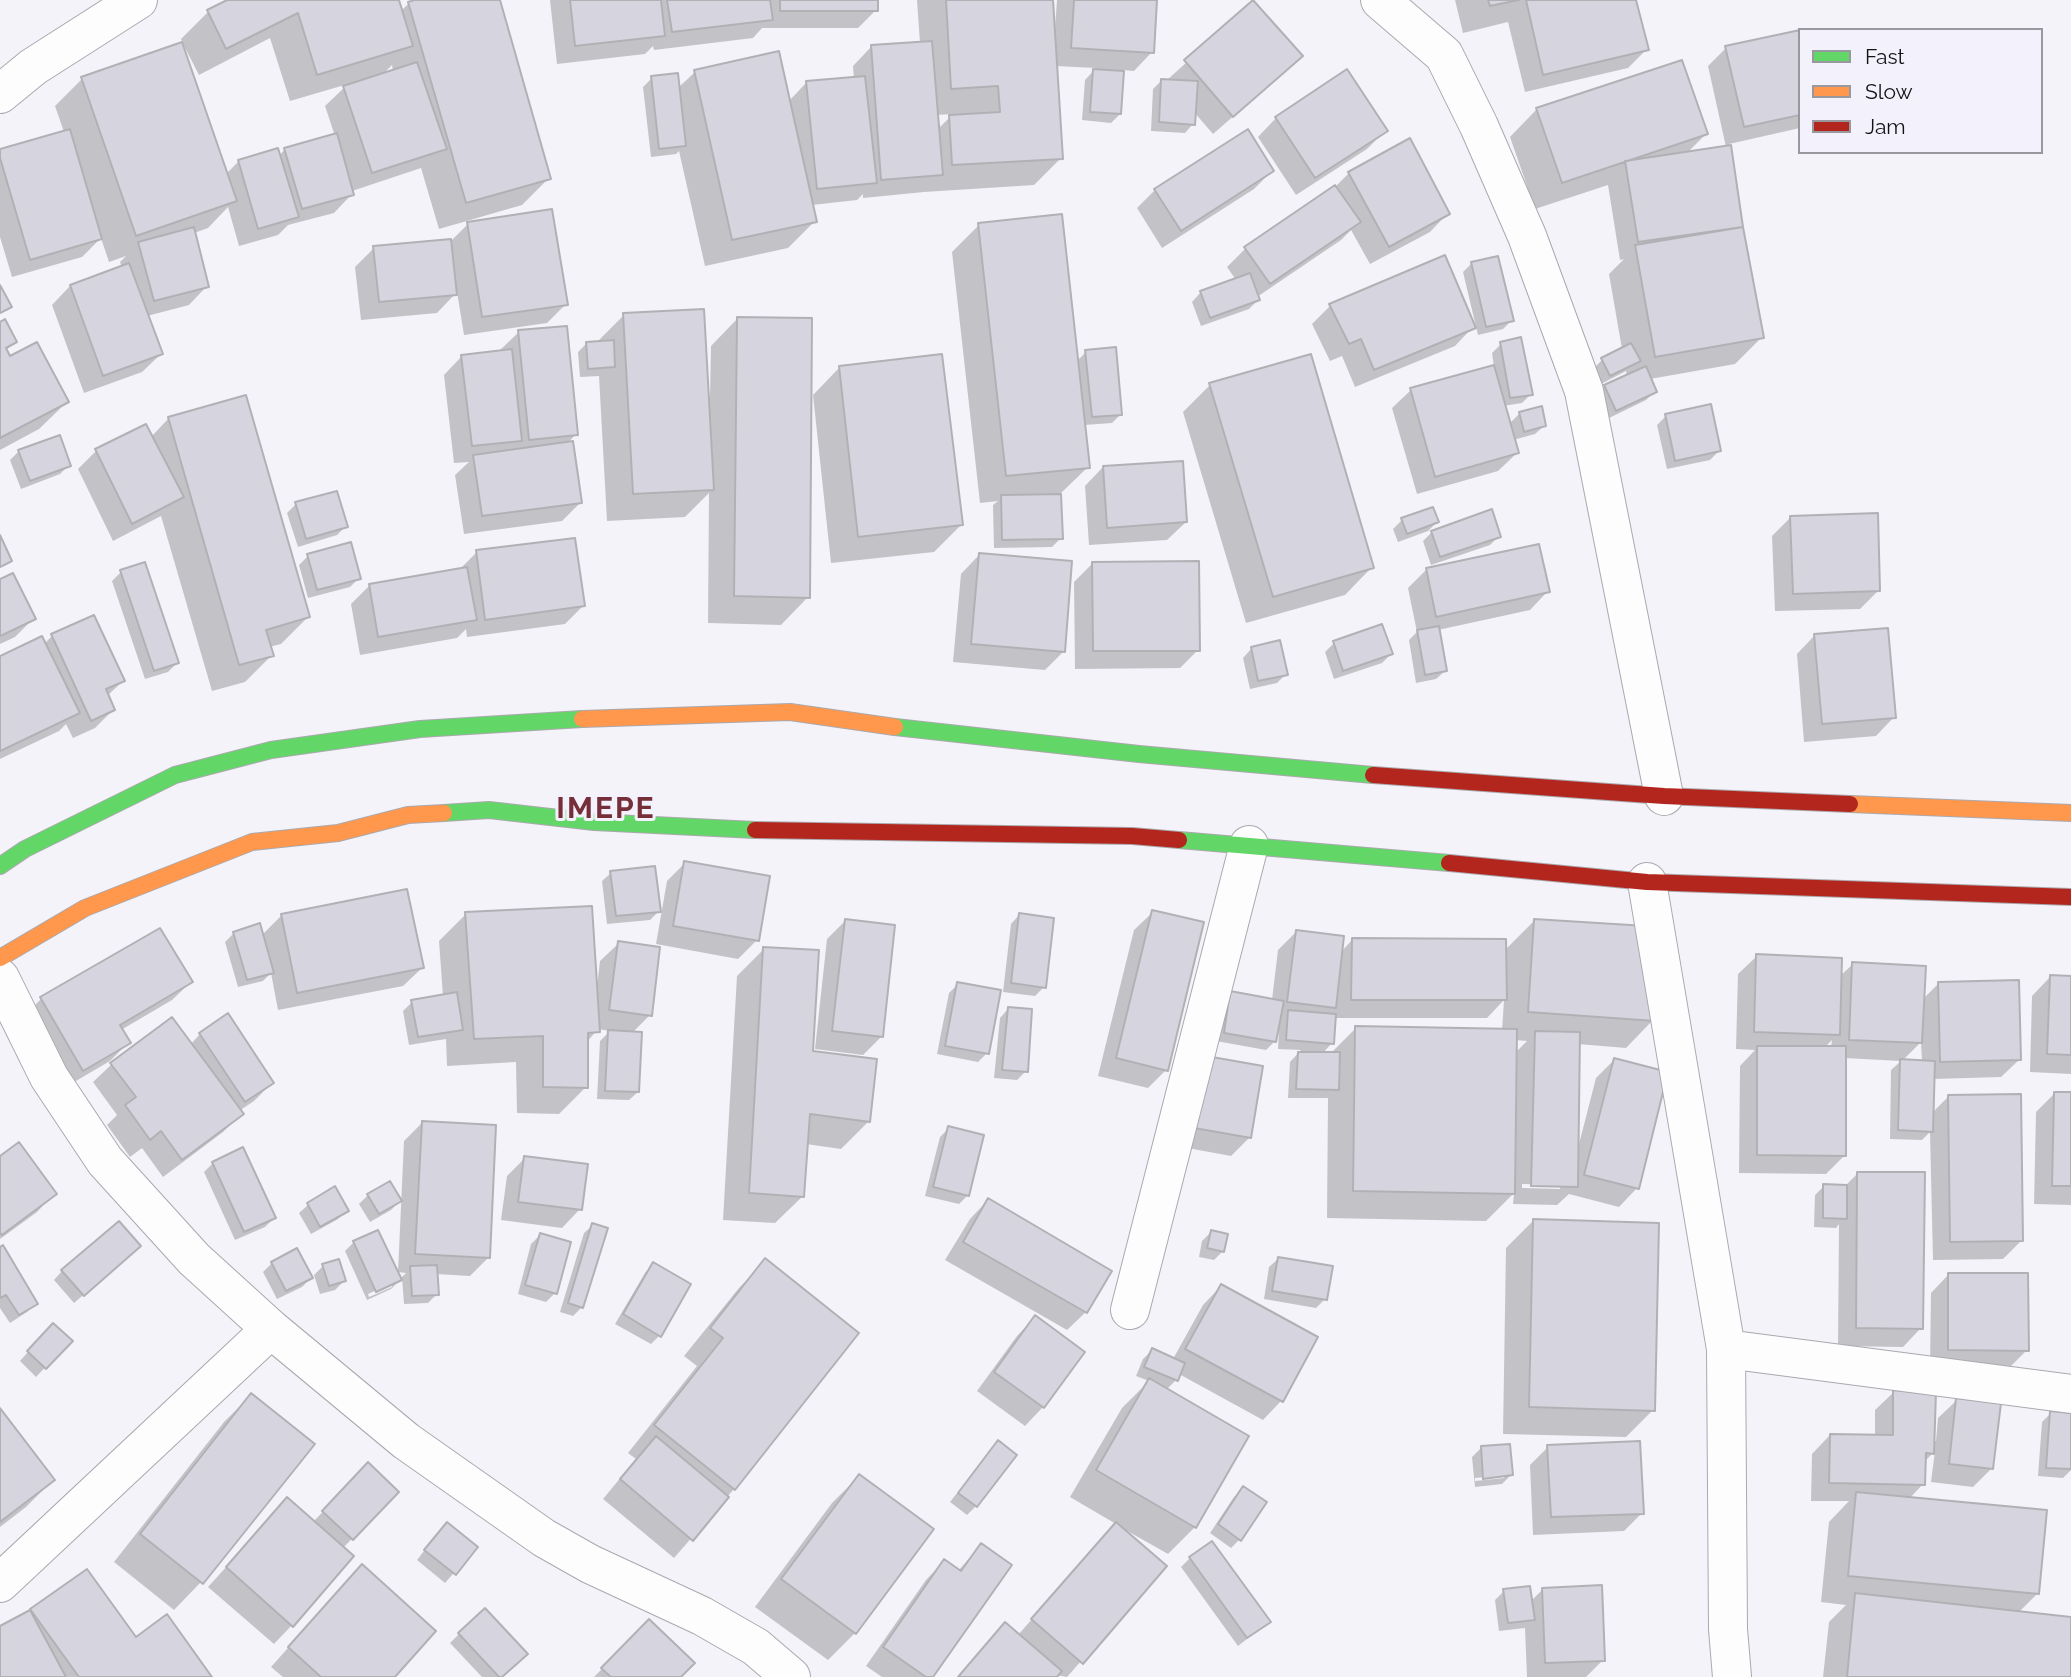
<!DOCTYPE html>
<style>
body{margin:0}
#map{position:relative;width:2071px;height:1677px;overflow:hidden;background:#f4f3f9;font-family:Raleway,sans-serif}
canvas{display:block}
.legend{position:absolute;left:1798px;top:28px;width:245px;height:126px;box-sizing:border-box;background:#f3f1fb;border:2px solid #99989f;margin:0;padding:9px 12px;list-style:none;font-size:21px;color:#131215}
.legend li{display:flex;align-items:center;gap:14px;height:35px}
.legend b{width:35px;border:2px solid #99989f}
</style>
<div id="map">
<canvas width="2071" height="1677"></canvas>
<ul class="legend">
<li><b style="height:9px;background:#63d668"></b>Fast</li>
<li><b style="height:9px;background:#ff974d"></b>Slow</li>
<li><b style="height:9px;background:#b3261e"></b>Jam</li>
</ul>
</div>
<script>
const ctx = document.querySelector('canvas').getContext('2d');
ctx.lineJoin = 'round';
function fillPath(path, color) {
  ctx.fillStyle = color;
  ctx.fill(path, 'evenodd');
}
function stroke(path, color, width, dash) {
  ctx.strokeStyle = color;
  ctx.lineWidth = width;
  ctx.lineCap = dash ? 'butt' : 'round';
  ctx.setLineDash(dash || []);
  ctx.stroke(path);
}
function drawText(font, color, halo, rows, align = 'center') {
  ctx.font = font + ' Raleway,sans-serif';
  ctx.lineWidth = 6;
  ctx.setLineDash([]);
  ctx.textBaseline = 'middle';
  ctx.strokeStyle = halo;
  ctx.fillStyle = color;
  for (const [text, x, y, turn = 0] of rows) {
    ctx.save();
    ctx.translate(x, y);
    ctx.rotate((+turn || 0) * Math.PI / 180);
    ctx.textAlign = isNaN(turn) ? turn : align;
    if (halo) ctx.strokeText(text, 0, 0);
    ctx.fillText(text, 0, 0);
    ctx.restore();
  }
}
fillPath(new Path2D(`
 M231 0H397L401 11 409 3 420 0H498L549 178 522 205 439 229 421 168 352 191V194L334 213 288 225 278 235 239 246 228 207 208 228 194 233 207 286 189 305 147 316 161 354 142 372 84 393 52 305 70 286 122 268 120 262 126 256 109 262 101 238 82 257 12 277 0 237V151L64 132 55 106 82 79 183 44 181 39 208 12ZM270 38 290 101 348 84 325 106 335 136 285 149 279 156 239 161 226 174 181 45 183 44 199 75ZM392 65 393 71 382 75Z
 M550 0H876V10L858 28H762L753 38 654 50 653 46 645 54 557 64Z
 M917 0H1051L1053 28H1055L1057 0H1155L1152 52 1134 71 1122 70 1120 114 1111 123 1082 120 1085 80 1096 68 1055 66 1061 158 1034 185 924 192 863 198V194L857 200 812 205 815 221 788 248 705 266 679 151 676 154 651 157 643 87 652 78 678 88 695 72 789 101 806 83 854 79 853 66 871 47 920 43ZM953 114 937 130 936 115Z
 M1455 0H1634L1647 49 1628 68 1525 92 1508 22 1463 33Z
 M1253 2 1282 74 1213 134 1194 112 1193 124 1185 133 1151 131 1153 89 1162 80 1166 81Z
 M1800 32V128L1729 144 1762 337 1735 364 1650 379 1655 391 1646 400 1607 419 1596 396 1605 387 1627 377 1626 371 1601 384 1593 369 1602 360 1622 349 1609 274 1624 259 1620 260 1608 185 1535 209 1510 137 1537 109 1706 134 1686 154 1726 147 1708 66 1726 48Z
 M1276 118 1386 130 1367 149 1296 195 1258 137Z
 M1272 171 1254 189 1162 248 1137 208 1155 190Z
 M1349 173 1448 213 1430 232 1370 264 1351 230 1341 240 1257 297 1258 300 1249 309 1201 326 1192 302 1200 293 1236 280 1227 267 1245 249 1335 187Z
 M468 224 566 304 547 323 464 335 457 292 437 313 361 320 355 267 374 248 451 241Z
 M979 225 1077 361 1086 352 1121 414 1112 423 1084 425 1088 467 1060 494 1061 538 1052 547 994 548 993 505 998 501 980 503 952 252Z
 M1472 263 1512 320 1503 329 1478 335 1463 272Z
 M1330 306 1473 327 1455 346 1355 387 1342 356 1330 361 1312 324Z
 M624 315 707 396H710L711 346 738 318 808 597 781 625 708 623 709 493 685 517 607 521 599 376 580 377 578 352 587 343H596Z
 M0 324 15 342 5 351 9 358 67 402 39 429 0 450Z
 M519 332 576 434 567 444 580 503 562 521 464 534 455 475 469 462 454 463 444 375 462 356 500 350Z
 M1501 344 1531 394 1522 403 1503 406 1509 424 1520 413 1544 426 1535 434 1513 440 1517 453 1498 471 1417 494 1392 408 1411 390 1494 367 1492 353Z
 M840 367 961 525 934 552 831 563 813 395Z
 M1210 385 1372 567 1345 595 1246 623 1183 412Z
 M245 397 308 617 281 644 269 647 272 655 245 682 212 691 161 516 113 541 78 469 96 451 151 437 168 419Z
 M1666 416 1719 451 1710 460 1667 469 1657 425Z
 M19 451 69 465 60 474 21 489 10 460Z
 M1103 467 1186 522 1167 540 1089 545 1085 486Z
 M296 504 346 526 337 535 298 547 287 513Z
 M1791 517 1879 590 1860 609 1775 611 1772 536Z
 M1402 520 1437 522 1428 531 1398 542 1393 529Z
 M1432 532 1499 536 1490 545 1431 565 1423 541Z
 M477 552 583 606 565 624 467 637 466 629 457 638 360 655 351 604 370 585 458 571Z
 M979 555 1063 652 1045 670 953 662 961 574Z
 M308 556 359 578 350 587 308 598 299 565Z
 M1093 563 1198 650 1180 668 1075 669 1074 582Z
 M1426 570 1548 591 1530 610 1438 630 1445 671 1436 679 1416 683 1409 640 1417 632 1408 588Z
 M121 572 177 663 168 672 145 679 112 581Z
 M0 581 34 618 15 637 0 644Z
 M1815 635 1894 717 1876 736 1804 742 1797 654Z
 M52 636 123 681 107 696 113 710 95 728 73 738 66 724 59 731 0 759V658L44 644Z
 M1334 643 1391 654 1382 663 1334 679 1325 652Z
 M1251 649 1286 674 1277 683 1250 689 1243 658Z
 M685 863 757 940 738 959 656 944 667 881Z
 M611 873 659 911 650 920 607 924 602 881Z
 M1153 912 1166 1070 1148 1088 1098 1076 1134 930Z
 M466 914 597 987 600 961 619 943 650 1015 632 1033 638 1092 629 1100 597 1099 600 1041 610 1031 598 1029 586 1043V1087L559 1114 517 1113 516 1062 447 1066 446 1039 409 1045 403 1011 412 1002 443 996 439 941Z
 M1019 915 1044 987 1035 996 1003 992 1011 924Z
 M281 916 422 968 403 986 278 1010 271 973 263 981 238 987 225 942 234 933 262 935Z
 M1535 920 1653 1020 1626 1048 1578 1044V1148L1596 1078 1614 1060 1637 1188 1619 1207 1569 1194 1557 1205 1513 1204 1514 1193 1486 1221 1327 1218 1328 1098H1288L1290 1062 1301 1050 1278 1049 1279 1030 1277 1029 1275 1041 1266 1050 1216 1041 1222 1002 1272 1000 1278 950 1296 932 1341 952 1352 940 1505 950ZM1504 1000 1502 1031 1356 1028 1330 1054H1322L1332 1043 1334 1018H1487ZM1515 1040 1527 1041 1515 1053ZM1522 1184 1560 1185V1189L1522 1188Z
 M845 921 881 1037 863 1055 815 1049 827 939Z
 M764 949 811 1057 868 1122 841 1149 806 1144 803 1196 775 1223 723 1220 737 976Z
 M1757 956 1840 976 1853 964 1923 999 1938 984 2020 1059 2001 1077 1933 1079 1932 1113 1948 1097 2021 1241 2003 1259 1933 1260 1930 1132 1922 1140 1890 1139 1891 1070 1901 1061 1844 1058V1156L1826 1174 1739 1173 1740 1066 1755 1050 1736 1049 1738 974ZM1832 1040 1831 1048H1824ZM1921 1042 1922 1062 1902 1061Z
 M2050 977 2071 978V1074L2030 1072 2032 996Z
 M191 982 172 1000 121 1030 128 1043 110 1061 64 1088 23 1017 41 999Z
 M958 984 987 1053 978 1062 937 1054 949 993Z
 M1008 1009 1026 1071 1017 1080 994 1078 1000 1018Z
 M200 1034 272 1083 254 1101 239 1111 241 1114 223 1132 163 1177 142 1148 130 1157 107 1125 117 1115 93 1082 112 1064 190 1045Z
 M1178 1074 1250 1137 1231 1156 1166 1144Z
 M2054 1094H2071V1205L2034 1204 2036 1112Z
 M422 1123 488 1258 470 1276 436 1274 437 1294 428 1303 404 1304 402 1277 406 1273 398 1272 404 1141Z
 M949 1128 968 1195 959 1204 925 1196 940 1137Z
 M0 1158 55 1193 37 1212 0 1239Z
 M525 1158 580 1209 562 1228 501 1220 507 1176Z
 M213 1163 274 1218 265 1227 235 1240 204 1172Z
 M1858 1173 1921 1328 1903 1347 1838 1346 1839 1224 1836 1228 1814 1227 1815 1195 1824 1186 1844 1187Z
 M335 1189 347 1210 338 1219 311 1234 299 1213 308 1205Z
 M368 1195 400 1201 391 1210 370 1222 359 1204Z
 M988 1200 1086 1312 1067 1330 945 1260 970 1219Z
 M1533 1221 1653 1410 1626 1437 1503 1434 1506 1248Z
 M593 1225 582 1307 573 1316 560 1312 584 1233Z
 M1211 1232 1223 1251 1214 1260 1199 1257 1202 1241Z
 M540 1235 555 1293 546 1302 518 1294 531 1244Z
 M354 1242 400 1280 391 1289 367 1300 345 1251ZM392 1283V1287L369 1297 368 1294Z
 M0 1249 36 1303 27 1312 10 1323 0 1308Z
 M130 1255 74 1303 54 1280 62 1271Z
 M1278 1259 1325 1299 1316 1308 1264 1299 1269 1267Z
 M766 1260 734 1489 674 1558 603 1499 636 1459 628 1453 697 1366 684 1356 739 1288Z
 M272 1263 311 1278 302 1287 277 1299 263 1272Z
 M653 1264 660 1335 651 1344 615 1324 645 1273Z
 M323 1266 344 1281 335 1290 320 1294 314 1275Z
 M1949 1274 2027 1350 2009 1368H1930L1931 1293Z
 M1221 1286 1316 1338 1281 1401 1263 1420 1179 1374 1176 1380 1166 1390 1195 1527 1168 1554 1122 1528 1165 1566 1067 1677 1056 1675 1054 1677H957L1006 1624 1018 1635 1116 1524 1070 1497 1122 1408 1149 1381 1136 1376 1143 1359 1152 1350 1173 1359 1203 1305Z
 M1035 1317 1043 1407 1025 1426 977 1391 1017 1336Z
 M44 1334 70 1341 36 1377 20 1361Z
 M1894 1392 1933 1441H1936L1938 1418 1957 1400 1992 1468 1973 1487 1931 1482 1935 1451 1924 1462 1923 1484 1909 1499 2038 1593 2018 1613 2071 1619V1677H1823L1829 1622 1846 1605 1821 1602 1829 1522 1849 1501H1811L1812 1454 1830 1435 1875 1436V1410Z
 M251 1395 201 1582 174 1610 114 1562 224 1422Z
 M0 1411 53 1480 26 1507 0 1527Z
 M2051 1413 2071 1414V1470L2063 1478 2038 1476 2042 1422Z
 M1548 1447 1642 1513 1624 1531 1533 1535 1530 1465Z
 M1481 1448 1511 1475 1502 1484 1475 1487 1472 1457ZM1504 1475V1478L1475 1481V1478Z
 M990 1451 976 1506 967 1515 950 1502Z
 M368 1465 397 1492 343 1548 292 1625 274 1644 208 1587 287 1500 313 1522Z
 M859 1476 855 1633 828 1660 755 1607 832 1503Z
 M1243 1488 1240 1539 1231 1548 1210 1533 1234 1497Z
 M438 1533 476 1548 445 1583 417 1560Z
 M981 1545 930 1677H882L866 1666 926 1580 944 1561 958 1571Z
 M1190 1558 1269 1622 1238 1646 1181 1567Z
 M344 1585 392 1677H283L271 1667Z
 M1543 1589 1603 1660 1586 1677H1527L1525 1628 1499 1631 1495 1600 1504 1591 1531 1601Z
 M31 1610 135 1640 210 1677H0V1628Z
 M649 1621 679 1677H594Z
 M459 1634 501 1677H482L450 1643Z`), '#0003');
const building = new Path2D(`
 M227 0H399L413 46 317 75 298 13 226 49 207 10Z
 M414 0H500L551 179 466 203 408 2Z
 M570 0H661L665 36 575 46Z
 M667 0H770L773 20 672 32Z
 M780 0H878V11H780Z
 M946 0H1053L1063 159 952 165 949 115 1000 112 998 86 951 89Z
 M1074 0H1157L1154 53 1071 48Z
 M1253 0 1303 56 1233 117 1184 60Z
 M1488 0H1519L1490 6Z
 M1526 0H1636L1649 50 1543 75Z
 M1800 30V115L1744 127 1725 46Z
 M932 41 943 175 881 180 871 45Z
 M182 42 237 201 136 236 81 77Z
 M779 51 817 222 732 240 694 70Z
 M1682 60 1708 134 1562 183 1536 108Z
 M417 62 447 149 372 173 343 86Z
 M1093 69 1124 71 1121 114 1090 112Z
 M1347 69 1388 131 1315 178 1275 117Z
 M678 73 686 146 659 149 651 76Z
 M865 76 877 183 817 189 806 81Z
 M1161 79 1198 81 1195 125 1159 122Z
 M70 129 102 239 30 260 0 158V149Z
 M1248 129 1274 171 1181 231 1154 189Z
 M337 133 354 195 302 209 284 148Z
 M1410 138 1450 214 1389 247 1348 172Z
 M1731 145 1743 227 1638 242 1625 161Z
 M278 148 299 217 258 229 238 160Z
 M1335 185 1361 222 1270 284 1244 247Z
 M552 209 568 305 482 317 467 222Z
 M1062 214 1090 468 1006 476 978 223Z
 M194 227 209 287 154 301 138 242Z
 M1743 227 1764 338 1655 357 1635 245Z
 M451 239 457 295 379 302 373 246Z
 M1445 255 1476 328 1374 370 1361 339 1349 344 1329 304Z
 M1498 256 1514 321 1486 327 1471 262Z
 M129 263 163 354 103 376 70 285Z
 M1250 273 1260 300 1210 318 1200 291Z
 M0 285 12 307 0 313Z
 M704 309 714 490 633 494 623 313Z
 M737 317 812 318 810 598 734 596Z
 M5 319 17 342 6 348 10 356 37 342 69 402 0 438V322Z
 M567 326 578 435 529 440 518 330Z
 M1521 337 1533 395 1510 398 1500 342Z
 M614 340 615 367 588 369 586 342Z
 M1631 343 1641 361 1610 376 1601 358Z
 M1116 347 1122 415 1092 417 1085 350Z
 M512 349 522 441 472 446 461 355Z
 M942 354 963 525 858 537 839 366Z
 M1311 354 1374 568 1273 597 1209 383Z
 M1494 365 1519 453 1435 477 1410 388Z
 M1646 366 1657 392 1616 411 1604 385Z
 M246 395 310 617 266 630 274 656 239 665 168 417Z
 M1711 404 1721 451 1675 461 1665 414Z
 M1542 406 1546 426 1524 432 1519 412Z
 M146 424 184 497 132 524 95 449Z
 M60 435 71 466 30 481 18 450Z
 M573 441 582 503 482 516 473 455Z
 M1183 461 1187 522 1107 528 1103 466Z
 M337 491 348 527 306 539 295 502Z
 M1061 494 1063 539 1002 540 1001 495Z
 M1433 507 1439 522 1407 534 1401 518Z
 M1492 509 1501 537 1440 557 1431 531Z
 M1878 513 1880 591 1793 594 1790 516Z
 M0 535 12 561 0 567Z
 M575 538 585 606 485 620 476 550Z
 M351 542 361 579 317 590 307 554Z
 M1539 544 1550 592 1436 617 1426 568Z
 M979 553 1072 561 1065 652 971 644Z
 M1199 561 1200 651H1093L1092 562Z
 M145 562 179 663 154 671 120 570Z
 M467 567 477 620 378 637 369 584Z
 M13 573 36 619 0 636V579Z
 M94 615 125 681 106 689 115 710 91 721 51 634Z
 M1382 624 1393 654 1343 671 1333 641Z
 M1439 626 1447 671 1425 675 1417 630Z
 M1888 628 1896 718 1822 724 1814 634Z
 M42 636 80 713 0 751V656Z
 M1280 640 1288 675 1258 681 1251 647Z
 M684 861 770 876 759 941 673 926Z
 M655 866 661 912 616 916 610 871Z
 M407 889 424 968 297 993 281 914Z
 M592 906 600 1032 588 1033V1088L543 1087V1036L474 1039 465 912Z
 M1152 910 1204 922 1168 1071 1116 1058Z
 M1019 913 1054 918 1046 988 1011 983Z
 M845 919 895 925 883 1037 832 1031Z
 M1534 919 1662 927 1655 1021 1528 1012Z
 M260 923 274 973 247 980 233 932Z
 M160 928 193 982 120 1025 131 1043 83 1071 40 997Z
 M1296 930 1344 936 1336 1008 1287 1002Z
 M1352 938 1506 939 1507 1000H1351Z
 M618 941 660 947 652 1016 609 1010Z
 M763 947 819 950 813 1051 877 1059 870 1122 810 1114 804 1197 749 1193Z
 M1756 954 1842 958 1840 1035 1754 1032Z
 M1852 962 1926 966 1922 1043 1849 1040Z
 M2050 975 2071 976V1055L2047 1054Z
 M2019 980 2021 1060 1940 1062 1938 982Z
 M957 982 1001 990 989 1054 945 1046Z
 M1230 991 1284 1001 1276 1042 1224 1033Z
 M457 992 463 1030 418 1037 411 1000Z
 M1008 1007 1032 1009 1028 1072 1002 1070Z
 M1288 1010 1336 1014 1334 1044 1286 1040Z
 M228 1013 274 1083 245 1102 199 1033Z
 M172 1017 244 1114 182 1160 161 1131 150 1140 125 1105 136 1097 110 1063Z
 M1355 1026 1517 1029 1515 1194 1353 1191Z
 M608 1030 642 1032 639 1092 605 1091Z
 M1535 1031 1580 1032 1578 1187 1531 1186Z
 M1757 1046H1846V1156L1757 1155Z
 M1298 1052H1340L1339 1090 1296 1089Z
 M1195 1054 1263 1066 1251 1138 1183 1126Z
 M1614 1058 1668 1072 1639 1189 1584 1175Z
 M1900 1059 1935 1061 1933 1132 1898 1130Z
 M2054 1092H2071V1186H2052Z
 M2021 1094 2023 1241 1950 1242 1948 1095Z
 M422 1121 496 1125 490 1258 415 1254Z
 M948 1126 984 1135 969 1196 933 1187Z
 M19 1142 57 1194 2 1235 0 1233V1156Z
 M243 1147 276 1218 244 1232 212 1162Z
 M524 1156 588 1164 582 1210 518 1202Z
 M1857 1172H1925L1923 1329 1856 1328Z
 M390 1181 402 1201 379 1214 367 1194Z
 M1823 1184 1847 1185V1219L1823 1218Z
 M335 1186 349 1211 320 1227 307 1203Z
 M988 1198 1112 1271 1087 1313 963 1242Z
 M1533 1219 1659 1223 1655 1411 1529 1407Z
 M119 1221 141 1246 84 1296 61 1270Z
 M592 1223 608 1228 583 1308 568 1303Z
 M378 1230 402 1280 376 1292 353 1241Z
 M1211 1230 1228 1234 1224 1252 1207 1248Z
 M540 1233 571 1242 557 1294 525 1285Z
 M3 1245 38 1304 19 1315 6 1295 0 1298V1247Z
 M297 1248 313 1278 286 1291 271 1262Z
 M1278 1257 1333 1266 1327 1300 1272 1291Z
 M765 1258 859 1333 735 1490 654 1425 723 1338 710 1328Z
 M339 1259 346 1281 329 1286 322 1264Z
 M653 1262 691 1284 661 1337 623 1314Z
 M437 1265 439 1295 412 1296 410 1266Z
 M1948 1273H2028L2029 1351 1948 1350Z
 M1221 1284 1318 1337 1283 1402 1185 1349Z
 M1035 1315 1085 1352 1044 1408 994 1372Z
 M53 1323 73 1341 46 1369 27 1351Z
 M1152 1348 1185 1363 1178 1381 1144 1367Z
 M1149 1378 1249 1436 1196 1528 1096 1470Z
 M1893 1390 1936 1391 1934 1454 1926 1453 1925 1485 1829 1483 1830 1434 1893 1435Z
 M251 1393 315 1444 203 1584 140 1534Z
 M1956 1398 2001 1403 1993 1469 1949 1464Z
 M0 1408 55 1480 0 1522Z
 M2050 1411 2071 1413V1469L2046 1468Z
 M656 1436 729 1497 693 1541 620 1479Z
 M998 1440 1017 1455 977 1507 958 1493Z
 M1640 1441 1644 1514 1551 1517 1547 1445Z
 M1510 1444 1513 1475 1483 1479 1481 1446Z
 M368 1462 399 1492 353 1540 322 1511Z
 M859 1474 934 1529 856 1634 781 1579Z
 M1243 1486 1267 1502 1241 1541 1218 1524Z
 M1856 1492 2047 1510 2039 1594 1848 1576Z
 M287 1497 354 1556 293 1627 226 1567Z
 M447 1522 478 1547 456 1575 424 1550Z
 M1116 1522 1167 1566 1083 1664 1031 1619Z
 M1212 1541 1271 1622 1247 1638 1189 1557Z
 M981 1543 1012 1565 933 1677H926L883 1647 944 1559 961 1571Z
 M362 1564 436 1631 395 1677H321L288 1647Z
 M87 1569 136 1637 167 1614 212 1677H79L30 1609Z
 M1602 1585 1605 1661 1545 1663 1542 1588Z
 M1530 1586 1535 1620 1508 1623 1503 1589Z
 M1855 1593 2071 1617V1677H1847Z
 M485 1608 528 1654 502 1677H499L458 1633Z
 M30 1610 66 1677H0V1626Z
 M649 1619 695 1663 681 1677H611L601 1668Z
 M1005 1622 1062 1671 1057 1677H958Z`);
fillPath(building, '#d6d4de');
stroke(building, '#b1b1b5', 2);
const street = new Path2D(`
 M1380 0 1444 55 1479 126 1527 236 1584 391 1664 796
 M0 94 33 67 138 0
 M1647 882 1726 1349 1728 1629 1732 1677
 M0 978 49 1077 105 1161 194 1259 271 1329 406 1441 544 1538 590 1564 702 1616 756 1647 791 1677
 M1130 1310 1249 845
 M1726 1349 2071 1394
 M0 1583 271 1329`);
const fast = new Path2D(`
 M895 727 1139 754 1373 775
 M444 813 489 810 594 822 755 830
 M1179 840 1449 863
 M0 866 25 849 175 775 271 750 420 729 582 719`);
const slow = new Path2D(`
 M582 719 790 712 895 727
 M1850 804 2071 813
 M0 958 85 908 252 842 338 833 408 815 444 813`);
const jam = new Path2D(`
 M1373 775 1664 796 1850 804
 M755 830 1132 836 1179 840
 M1449 863 1647 882 2071 897`);
stroke(street, '#aaa9ae', 40);
stroke(fast, '#aaa9ae', 18);
stroke(slow, '#aaa9ae', 18);
stroke(jam, '#aaa9ae', 18);
stroke(street, '#fdfdfe', 38);
stroke(fast, '#63d668', 16);
stroke(slow, '#ff974d', 16);
stroke(jam, '#b3261e', 16);
ctx.letterSpacing = '2px';
drawText('bold 30px', '#762f39', '#f3f1fb', [
 ["IMEPE",606,809]
]);
ctx.letterSpacing = '0px';
</script>
